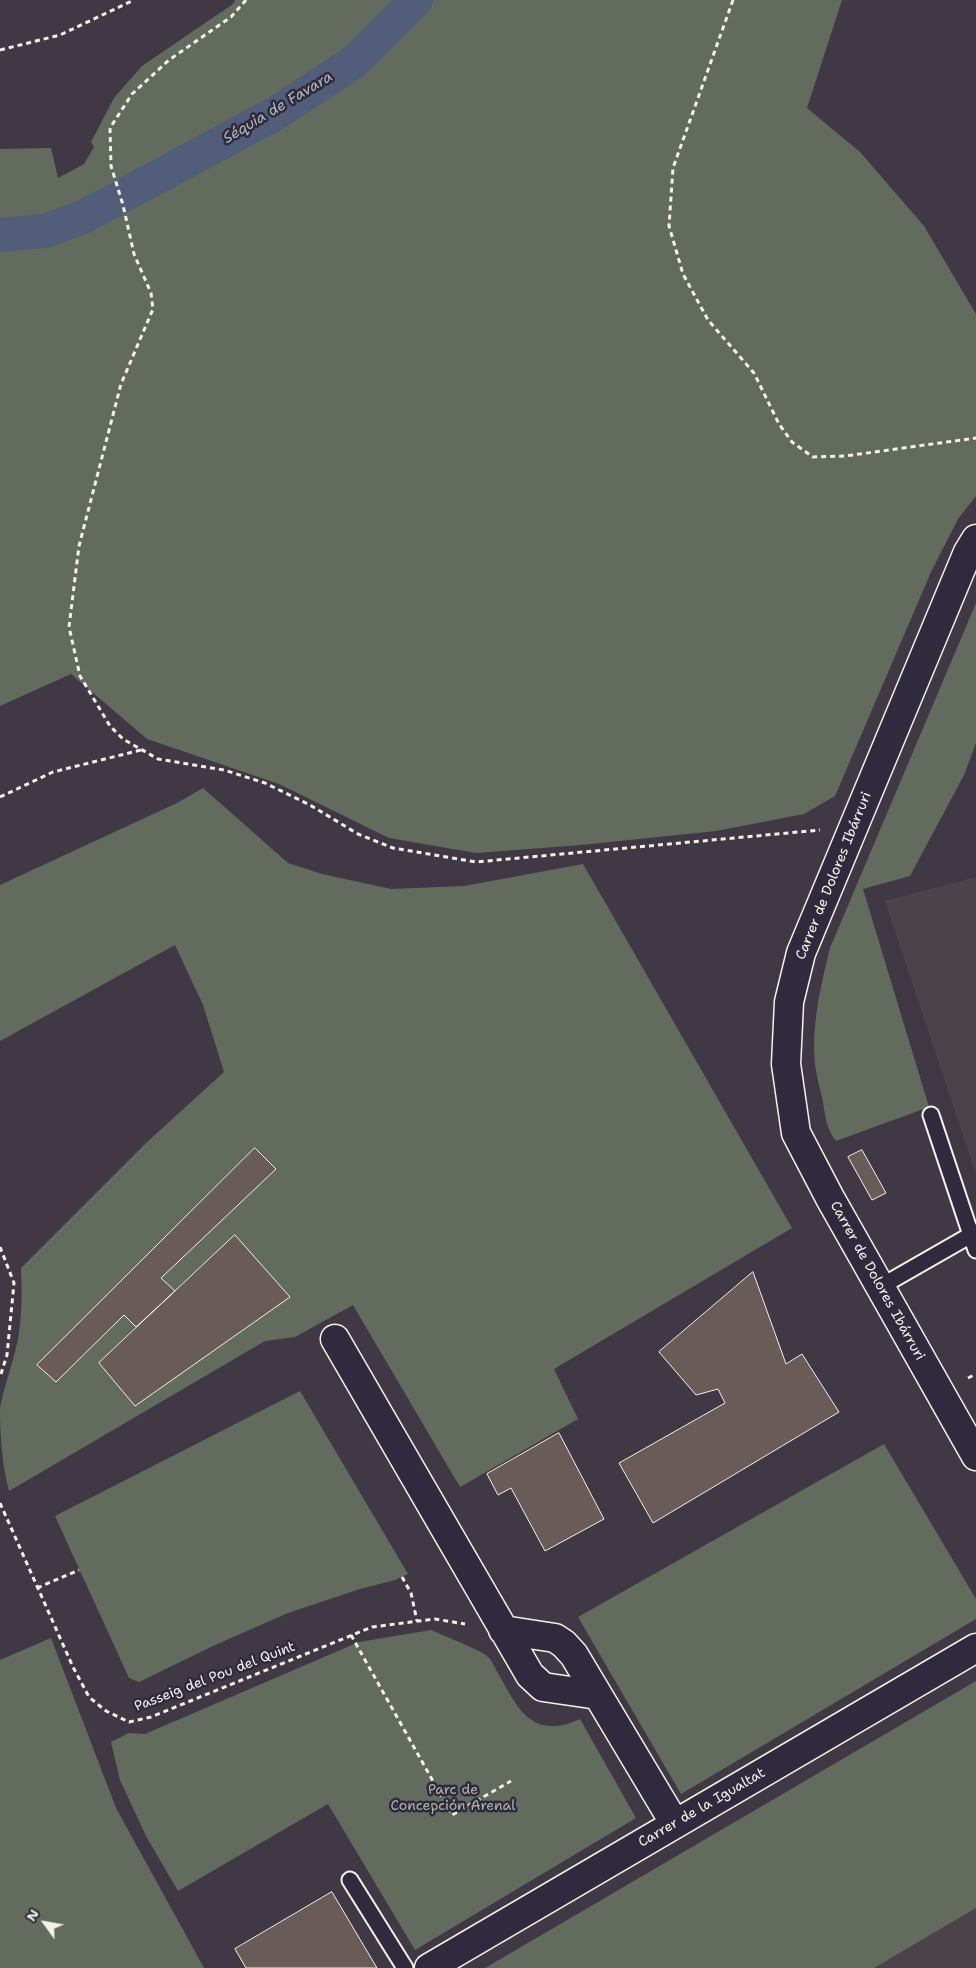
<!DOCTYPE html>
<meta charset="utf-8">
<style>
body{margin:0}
#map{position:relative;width:976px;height:1968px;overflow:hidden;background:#403945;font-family:"Shantell Sans",sans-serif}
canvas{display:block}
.north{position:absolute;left:20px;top:1898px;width:50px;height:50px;-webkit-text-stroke:4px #2f2a3d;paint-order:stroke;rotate:302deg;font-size:14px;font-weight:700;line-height:20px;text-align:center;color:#f4f1e8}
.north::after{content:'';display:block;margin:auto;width:18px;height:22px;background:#f4f1e8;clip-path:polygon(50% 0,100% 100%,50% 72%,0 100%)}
</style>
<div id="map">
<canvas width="976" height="1968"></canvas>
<div class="north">N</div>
</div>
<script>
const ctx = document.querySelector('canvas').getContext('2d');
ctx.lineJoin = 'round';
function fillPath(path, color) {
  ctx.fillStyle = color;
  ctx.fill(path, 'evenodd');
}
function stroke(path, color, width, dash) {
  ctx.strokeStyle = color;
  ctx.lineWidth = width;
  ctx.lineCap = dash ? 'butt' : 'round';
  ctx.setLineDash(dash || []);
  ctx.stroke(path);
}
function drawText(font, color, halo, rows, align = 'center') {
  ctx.font = font + ' "Shantell Sans",sans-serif';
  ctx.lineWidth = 5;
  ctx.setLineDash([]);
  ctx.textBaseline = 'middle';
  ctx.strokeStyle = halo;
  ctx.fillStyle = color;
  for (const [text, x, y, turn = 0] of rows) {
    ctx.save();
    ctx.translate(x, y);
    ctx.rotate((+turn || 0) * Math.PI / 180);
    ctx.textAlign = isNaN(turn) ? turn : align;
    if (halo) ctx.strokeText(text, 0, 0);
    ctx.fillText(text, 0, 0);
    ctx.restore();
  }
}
fillPath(new Path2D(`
 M976 877V1174L885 901Z
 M976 1908V1968H873Z`), '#4c434a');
fillPath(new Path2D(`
 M235 0H842L807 108 860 152 924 226 976 314V496L958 519 931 572 835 796 804 814 716 831 581 845 476 853 389 838 279 784 147 739 71 674 0 706V149L51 148 58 178 84 164 94 147 91 142 114 98 142 66 233 4Z
 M976 603V743L964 775 910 876 863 889 929 1107 836 1141C827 1130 825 1116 823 1102 820 1090 817 1077 815 1065 811 1026 821 985 830 948Z
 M203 788 288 863 322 874 391 889 464 886 583 864 792 1228 554 1369 578 1419 460 1487 353 1305 295 1337 265 1341 9 1491C2 1465 0 1434 0 1408 5 1382 15 1358 19 1333 22 1311 22 1290 21 1268L146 1143 224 1072 203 1005 175 945 0 1041V885L177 803ZM255 1148 276 1169 161 1278 175 1291 235 1235 290 1297 135 1406 99 1363 136 1327 124 1315 56 1382 37 1365Z
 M300 1391 408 1574 395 1580 360 1589 288 1613 213 1646 139 1682 129 1678 55 1516Z
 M884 1444 976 1599V1619L681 1794 578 1617Z
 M431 1630C446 1637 474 1647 487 1656 492 1659 495 1669 499 1675 519 1711 533 1740 580 1719L636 1818 415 1950 328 1804 178 1891 146 1836 120 1780 111 1742 129 1733 145 1734 359 1642Z
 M51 1638 116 1808 204 1968H0V1660Z
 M976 1681V1908L874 1968H485Z`), '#636b5e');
stroke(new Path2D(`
 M124 195 278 112 354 62 416 0
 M0 235 45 231 83 217 115 200`), '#515d79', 34);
const building = new Path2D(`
 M255 1148 276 1169 161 1278 175 1291 136 1327 124 1315 56 1382 37 1365Z
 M862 1150 886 1193 872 1200 848 1157Z
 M235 1235 290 1297 135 1406 99 1363Z
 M753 1272 786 1364 802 1354 839 1412 653 1523 619 1463 725 1403 718 1389 696 1395 659 1352Z
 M559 1433 604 1519 545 1551 511 1488 498 1495 487 1474Z
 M332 1892 377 1968H246L235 1949Z`);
fillPath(building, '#695b57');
stroke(building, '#f4f1e8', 1);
const service = new Path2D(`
 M931 1115 976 1250
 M880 1287 976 1232
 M350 1880 405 1968`);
const minor = new Path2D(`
 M976 539 968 552 801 953 789 1002 786 1064 796 1133 830 1198 976 1456
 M335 1339 530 1675 543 1687 598 1695
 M503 1630 555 1638 564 1644 574 1655 675 1824
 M429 1968 976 1648`);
stroke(service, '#f4f1e8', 19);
stroke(minor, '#f4f1e8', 31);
stroke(new Path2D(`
 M246 0 231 17 169 60 132 94 110 128 111 166 123 205 134 254 151 293 153 309 121 384 79 546 69 627 80 676 110 726 123 739 158 759 224 770 265 783 310 805 358 834 393 848 476 862 820 830
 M733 0 673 168 669 226 683 274 708 320 754 373 779 424 792 442 813 457 845 456 976 438
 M0 50 60 35 134 0
 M0 797 53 772 141 750
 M0 1247 14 1283 7 1355 0 1377
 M968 1378 976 1374
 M0 1503 73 1667 89 1697 106 1711 129 1722 151 1717 372 1627 435 1619 465 1624
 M402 1577 411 1593 417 1621
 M37 1588 79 1570
 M351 1635 452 1815 511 1781`), '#f4f1e8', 3, [5, 4]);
stroke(service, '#2f2a3d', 15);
stroke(minor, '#2f2a3d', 28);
drawText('14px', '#f4f1e8', '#2f2a3d', [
 ["Carrer de Dolores Ibárruri",834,876,-68],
 ["Carrer de Dolores Ibárruri",877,1281,61],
 ["Passeig del Pou del Quint",215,1677,-21],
 ["Carrer de la Igualtat",702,1808,-30]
]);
drawText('14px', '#b3b5aa', '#2f2a3d', [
 ["Parc de",453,1790],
 ["Concepción Arenal",453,1806]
]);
drawText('italic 15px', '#b3b6bc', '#2f2a3d', [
 ["Séquia de Favara",278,108,-31]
]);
</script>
